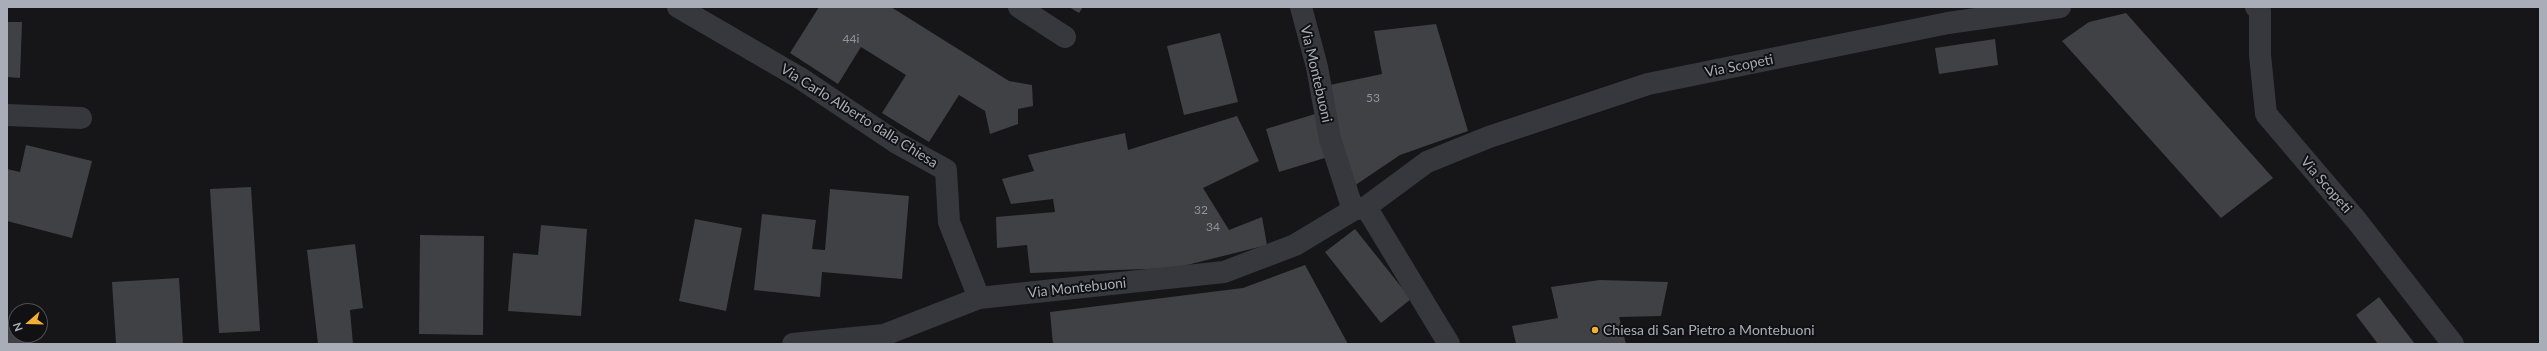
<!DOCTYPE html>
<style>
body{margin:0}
#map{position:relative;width:2547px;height:351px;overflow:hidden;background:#161618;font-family:Lato,sans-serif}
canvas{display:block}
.frame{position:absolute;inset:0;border:8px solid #a8adb8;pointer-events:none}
.north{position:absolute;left:8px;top:303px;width:40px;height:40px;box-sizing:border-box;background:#111113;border:1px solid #4d4f55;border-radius:50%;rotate:250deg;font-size:11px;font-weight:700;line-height:16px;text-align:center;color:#a8adb8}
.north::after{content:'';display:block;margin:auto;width:14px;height:18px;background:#f2b134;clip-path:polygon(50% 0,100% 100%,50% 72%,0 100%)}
</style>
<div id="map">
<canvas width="2547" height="351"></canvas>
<div class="frame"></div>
<div class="north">N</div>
</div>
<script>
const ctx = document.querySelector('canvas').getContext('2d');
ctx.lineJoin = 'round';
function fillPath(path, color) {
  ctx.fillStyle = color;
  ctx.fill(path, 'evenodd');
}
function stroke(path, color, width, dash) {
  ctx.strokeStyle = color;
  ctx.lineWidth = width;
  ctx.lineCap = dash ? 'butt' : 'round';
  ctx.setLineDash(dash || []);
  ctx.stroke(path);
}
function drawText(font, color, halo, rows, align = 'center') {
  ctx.font = font + ' Lato,sans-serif';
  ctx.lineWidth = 4;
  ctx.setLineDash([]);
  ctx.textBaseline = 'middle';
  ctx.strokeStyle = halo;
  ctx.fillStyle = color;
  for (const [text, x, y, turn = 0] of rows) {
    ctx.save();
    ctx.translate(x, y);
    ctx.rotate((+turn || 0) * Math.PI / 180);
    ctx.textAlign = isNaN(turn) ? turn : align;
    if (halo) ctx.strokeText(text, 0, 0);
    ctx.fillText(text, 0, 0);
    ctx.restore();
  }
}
fillPath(new Path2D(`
 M819 7H891L1009 81 1032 85 1033 106 1018 109V124L990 134 985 111 959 95 929 142 882 113 906 75 861 47 838 84 790 53Z
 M1069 7H1083L1079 13Z
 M2126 13 2273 178 2221 218 2062 41 2089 22Z
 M7 22H22L20 78 7 77Z
 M1436 24 1468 131 1400 155 1354 186 1325 86 1382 74 1374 31Z
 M1220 33 1238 102 1184 115 1167 46Z
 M1995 39 1998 65 1939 74 1935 48Z
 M1315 114 1328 157 1279 172 1266 129Z
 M1237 116 1259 161 1203 188 1229 230 1262 217 1267 245 1175 268 1030 273 1027 245 997 248 996 217 1055 212 1053 199 1011 204 1002 179 1034 171 1028 155 1125 133 1128 150Z
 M26 145 92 161 72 238 7 221V169L20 172Z
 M251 187 260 331 219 333 210 189Z
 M830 189 909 196 902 279 822 272 820 297 754 290 762 214 816 220 812 249 825 250Z
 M695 219 742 228 726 311 679 301Z
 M541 225 587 229 581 316 508 311 513 253 538 255Z
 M1355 229 1411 299 1381 323 1325 252Z
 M420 235 484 236 483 335 419 334Z
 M355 244 363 308 350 310 353 344H318L307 250Z
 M1305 265 1348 344H1053L1050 312 1243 288Z
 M179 278 183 344H116L112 282Z
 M1600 280 1668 282 1661 316 1619 317 1626 344H1516L1512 326 1558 318 1551 287Z
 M2379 297 2415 344H2378L2356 315Z
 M7 323 16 325V335H34L32 344H7Z`), '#404145');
stroke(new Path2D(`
 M678 7 800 78 897 143 946 170 949 222 979 298
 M1019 7 1065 37
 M1301 7 1317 67 1330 139 1353 210
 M2256 7 2260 11V55L2266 114 2357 221 2453 344
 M7 115 81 118
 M1366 207 1449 344
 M793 344 884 335 979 298 1224 272 1295 245 1353 210 1366 207 1427 162 1489 137 1648 84 1948 23 2060 7`), '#37383d', 22);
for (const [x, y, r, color] of [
 [1595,330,4,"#f2b134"]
]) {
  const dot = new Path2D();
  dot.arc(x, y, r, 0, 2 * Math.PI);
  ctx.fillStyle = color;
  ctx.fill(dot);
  stroke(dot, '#111113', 1.5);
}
drawText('12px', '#8e929b', null, [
 ["44i",851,39],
 ["53",1373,98],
 ["32",1201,210],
 ["34",1213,227]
]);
drawText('14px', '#a8adb8', '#111113', [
 ["Via Scopeti",1739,66,-11],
 ["Via Montebuoni",1316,74,77],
 ["Via Carlo Alberto dalla Chiesa",859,116,32],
 ["Via Scopeti",2326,185,49],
 ["Via Montebuoni",1077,288,-6]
]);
drawText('14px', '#a8adb8', '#111113', [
 ["Chiesa di San Pietro a Montebuoni",1603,330]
], 'left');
</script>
